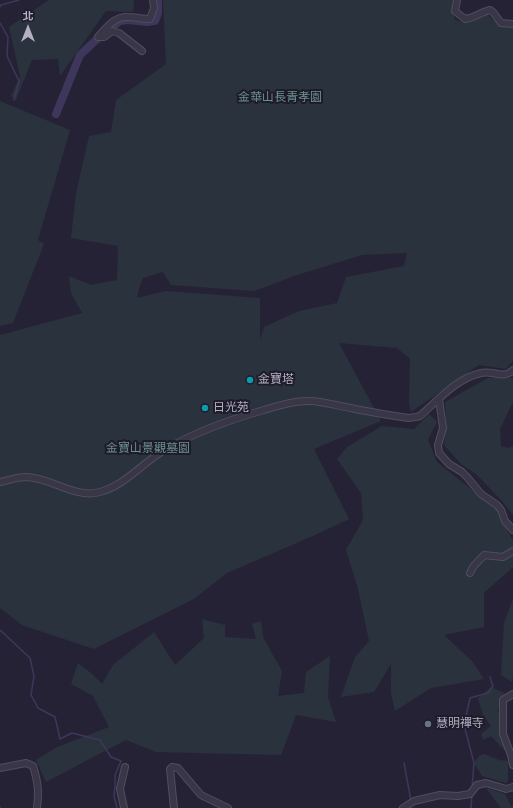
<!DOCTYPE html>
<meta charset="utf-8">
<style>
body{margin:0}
#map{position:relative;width:513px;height:808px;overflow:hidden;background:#262236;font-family:"Archivo Narrow","Noto Sans TC",sans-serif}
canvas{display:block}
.north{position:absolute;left:8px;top:8px;width:40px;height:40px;-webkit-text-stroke:3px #1e1b2b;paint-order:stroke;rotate:0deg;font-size:11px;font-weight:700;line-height:16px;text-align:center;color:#b4b0c3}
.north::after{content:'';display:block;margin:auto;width:14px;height:18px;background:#b4b0c3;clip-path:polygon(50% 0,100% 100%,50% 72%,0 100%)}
</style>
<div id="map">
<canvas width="513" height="808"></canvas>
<div class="north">北</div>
</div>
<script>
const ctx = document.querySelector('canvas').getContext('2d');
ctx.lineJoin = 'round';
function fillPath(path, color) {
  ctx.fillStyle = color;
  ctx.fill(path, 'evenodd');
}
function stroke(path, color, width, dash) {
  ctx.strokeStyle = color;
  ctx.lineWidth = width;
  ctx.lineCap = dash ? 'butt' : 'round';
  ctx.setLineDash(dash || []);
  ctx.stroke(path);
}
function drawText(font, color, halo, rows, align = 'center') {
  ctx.font = font + ' "Archivo Narrow","Noto Sans TC",sans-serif';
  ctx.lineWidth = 4;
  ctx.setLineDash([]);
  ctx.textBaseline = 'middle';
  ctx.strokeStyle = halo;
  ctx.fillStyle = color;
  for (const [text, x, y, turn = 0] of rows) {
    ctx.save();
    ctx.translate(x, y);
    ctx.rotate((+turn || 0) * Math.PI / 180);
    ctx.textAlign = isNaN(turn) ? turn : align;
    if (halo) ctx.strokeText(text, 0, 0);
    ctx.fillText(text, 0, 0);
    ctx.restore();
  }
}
fillPath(new Path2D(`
 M49 0H134L133 12 106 11 60 76 58 59 32 60 16 100 11 96 20 76 9 27Z
 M163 0H453L452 5 455 20 465 23 488 15C495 22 502 28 513 28V361L506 369 479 365 411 412 409 404 410 359 397 348 339 343 381 421 314 449 349 519 315 535 227 573 194 599 94 649 22 625 0 608V335L82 313 71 293 69 276 91 285 117 280 118 246 71 238 76 193 89 136 111 132 116 100 166 64ZM407 253 404 266 346 277 337 303 299 311 264 327 260 340V298L166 291 137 298 139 289 143 278 163 272 171 285 254 291 294 276 362 255Z
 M0 101 70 130 38 240 44 244 13 323 0 326Z
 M513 377V402L500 429 501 446 509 448 513 446V515L501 500 476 474 462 465 444 445 446 423 445 402 488 378H510Z
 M429 414 437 422 428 440 437 462 496 509 513 541V567L484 593V627L444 635 472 661 484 679 431 688 395 711 391 693V664L374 692 341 697 355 657 369 641 358 589 346 550 363 520 361 493 337 459 347 447 382 426 414 429Z
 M513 599V677L512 682 501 675 504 623Z
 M202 619 225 625V637L256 639 252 624 261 621 263 637 282 671 278 696 304 693 306 672 330 656 328 697 336 722 296 715 281 755 156 752 126 740 46 782 36 760 57 747 109 727 93 696 71 684 78 663 91 673 102 684 113 665 154 632 175 665 204 638Z
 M491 687 504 693 498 710 509 755 491 736 483 740 481 734 491 726 483 715 478 698Z
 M484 754 499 760 508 761V781L506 783 482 776 474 763 479 756Z
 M486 788 505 794 511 806 513 805V808H501Z`), '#2a323e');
stroke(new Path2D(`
 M0 7 1 5 19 0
 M0 23 8 37 7 56 19 81 14 100
 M0 630 30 658 34 676 31 695 38 708 55 717 60 739 72 733 100 740 111 757 121 761 115 775V786L114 796 117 808
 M404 763 411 801
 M472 787 474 763 464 725 470 698 488 693 493 686 490 677
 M0 807V808
 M471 808 472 795`), '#3e375b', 1.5);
stroke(new Path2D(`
 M56 114 80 55 95 41 120 21 128 20 147 22 155 21 158 13V0`), '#3e375b', 8);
const minor = new Path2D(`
 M457 0 455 11 465 19C474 18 481 12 490 10L493 12 501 23 513 24
 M142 51 119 33 112 31 104 37H98C105 29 115 16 127 17 135 17 142 19 150 19L154 8 153 0
 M439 399 443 428 438 445 439 453 449 464 462 472 467 477 481 494 497 505 501 510 505 521 513 530
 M0 482C9 480 17 477 27 477 52 478 75 499 100 492 126 485 143 462 166 449 198 431 228 420 264 410 279 405 296 400 312 401 325 402 338 406 351 408 369 412 389 415 408 418L416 417 420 416C438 400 457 378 481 373 493 370 503 380 513 370
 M470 573C473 564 479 562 484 555L503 557 513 551
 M513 694 503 700V734L511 755 513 765
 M0 768 26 763 33 766C38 782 39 791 37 808
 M124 808 120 789 125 767
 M174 808 170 769 172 767 178 768 201 795 228 808
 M403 808 414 801 440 795 458 796 470 794 477 785 486 783 506 789 513 787`);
stroke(minor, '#514d5e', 8);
stroke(minor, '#393647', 6);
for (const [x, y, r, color] of [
 [250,380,4,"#0f9aa8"],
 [205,408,4,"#0f9aa8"],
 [428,724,4,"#6b7280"]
]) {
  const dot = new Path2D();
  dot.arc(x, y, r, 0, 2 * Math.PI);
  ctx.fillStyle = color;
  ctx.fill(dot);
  stroke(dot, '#1e1b2b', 1.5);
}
drawText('12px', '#6a918b', '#1e1b2b', [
 ["金華山長青孝園",280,98],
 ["金寶山景觀墓園",148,449]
]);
drawText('12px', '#b4b0c3', '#1e1b2b', [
 ["金寶塔",258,380],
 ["日光苑",213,408],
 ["慧明禪寺",436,724]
], 'left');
</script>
